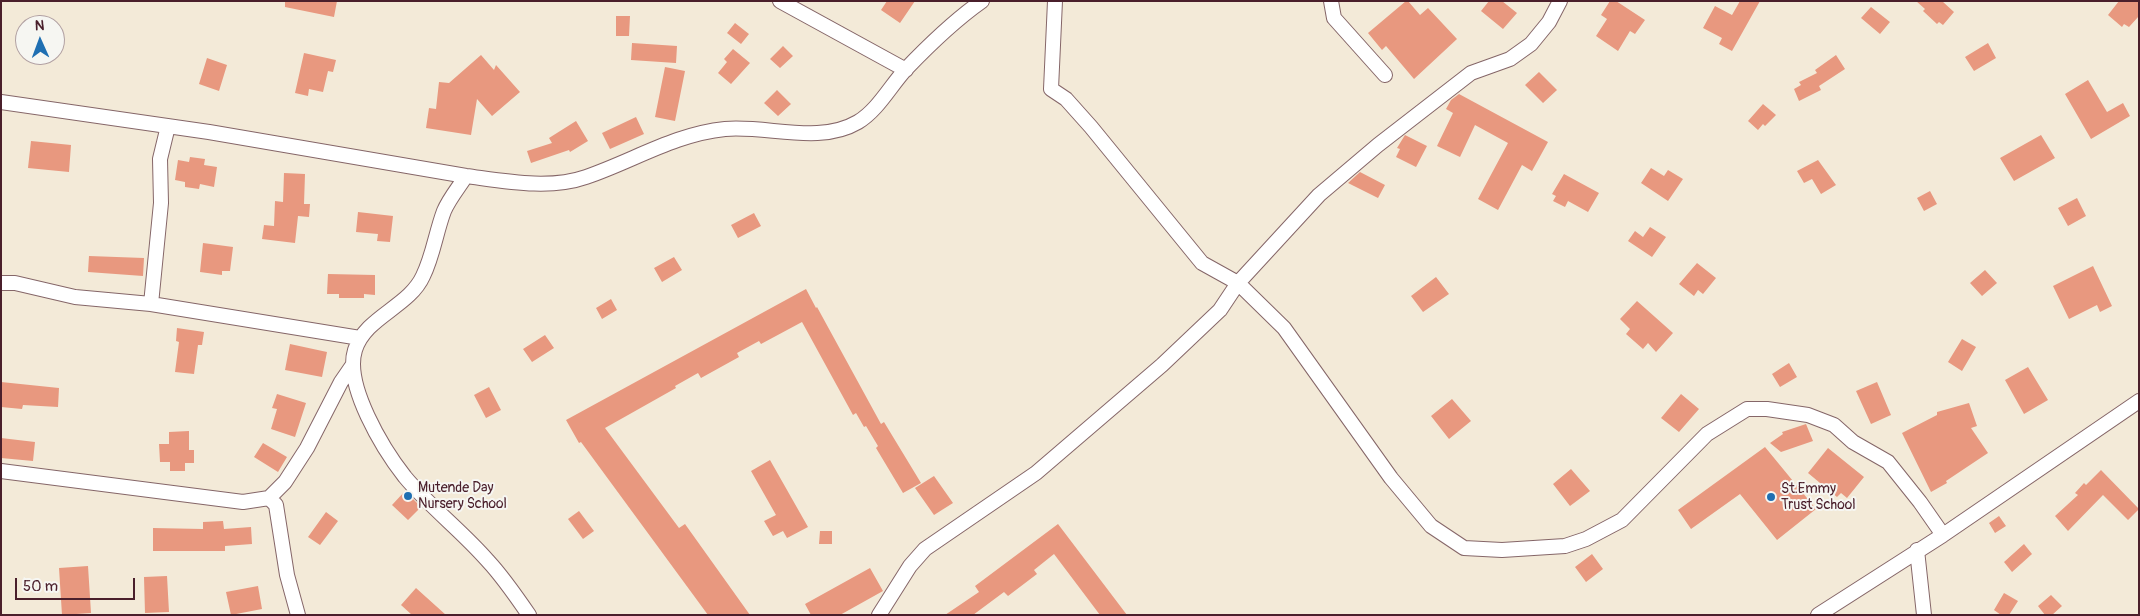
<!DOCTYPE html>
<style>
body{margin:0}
#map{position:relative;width:2140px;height:616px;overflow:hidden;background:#f3ead8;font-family:Pangolin,sans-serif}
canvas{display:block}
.frame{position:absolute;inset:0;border:2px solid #4a1f2b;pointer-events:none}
.north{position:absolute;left:15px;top:15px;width:50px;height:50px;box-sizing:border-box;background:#f6f6f2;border:1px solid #b1a0a2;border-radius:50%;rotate:358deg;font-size:14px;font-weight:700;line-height:20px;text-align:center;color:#4a1f2b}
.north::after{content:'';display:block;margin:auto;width:18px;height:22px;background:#1f6fb2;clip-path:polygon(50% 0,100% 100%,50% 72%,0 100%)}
.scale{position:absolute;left:15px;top:578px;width:120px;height:22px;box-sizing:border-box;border:2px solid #4a1f2b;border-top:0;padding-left:6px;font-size:15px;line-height:18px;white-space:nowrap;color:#4a1f2b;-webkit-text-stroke:4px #f6f6f2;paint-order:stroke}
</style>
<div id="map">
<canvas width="2140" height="616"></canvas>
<div class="frame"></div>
<div class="north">N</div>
<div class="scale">50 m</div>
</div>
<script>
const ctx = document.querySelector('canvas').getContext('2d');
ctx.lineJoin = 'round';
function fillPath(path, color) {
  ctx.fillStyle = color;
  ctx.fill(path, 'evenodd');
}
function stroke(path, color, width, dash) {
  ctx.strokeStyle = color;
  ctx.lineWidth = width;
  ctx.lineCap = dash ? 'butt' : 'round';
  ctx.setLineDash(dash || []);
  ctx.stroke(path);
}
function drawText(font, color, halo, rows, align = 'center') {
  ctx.font = font + ' Pangolin,sans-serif';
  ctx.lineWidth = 4;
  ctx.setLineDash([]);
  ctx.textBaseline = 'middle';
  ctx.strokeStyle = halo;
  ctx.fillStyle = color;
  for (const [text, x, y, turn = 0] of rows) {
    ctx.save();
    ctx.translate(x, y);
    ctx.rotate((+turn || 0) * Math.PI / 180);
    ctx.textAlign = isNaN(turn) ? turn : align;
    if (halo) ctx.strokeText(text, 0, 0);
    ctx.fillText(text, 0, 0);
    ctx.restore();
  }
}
fillPath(new Path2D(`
 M285 1H337L334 17 285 7Z
 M887 1H915L900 23 881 10Z
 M1406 1H1408L1420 15 1428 8 1457 39 1414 79 1386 46 1382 50 1368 33Z
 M1489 1H1502L1517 13 1503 29 1481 11Z
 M1610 1H1616L1645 20 1635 34 1630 31 1618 51 1596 36 1607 19 1601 15Z
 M1740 1H1760L1732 51 1719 44 1722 38 1703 28 1715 6 1732 15Z
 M1916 1H1942L1954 12 1943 25 1939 22 1937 24 1923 11 1925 9Z
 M2119 1H2139V16L2129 27 2124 24 2122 27 2108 15Z
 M1871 7 1890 22 1880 34 1861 18Z
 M616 16H630L629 36H616Z
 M735 23 749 34 741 44 727 33Z
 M632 43 677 46 676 63 631 60Z
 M1988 43 1996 58 1974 71 1965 57Z
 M783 46 793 56 780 68 770 59Z
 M733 49 750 63 731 84 718 73 727 62 724 59Z
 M304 53 336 60 333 72 328 71 323 92 309 89 308 96 295 93Z
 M481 55 494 70 496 65 520 92 492 116 477 99 471 135 426 128 429 108 436 109 439 82 449 83Z
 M1836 55 1845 69 1819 86 1821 90 1799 101 1794 89 1801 85 1799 82 1817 73 1815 70Z
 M207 58 227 65 219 91 199 84Z
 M665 67 685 71 675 121 655 117Z
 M1539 72 1557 90 1543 103 1525 85Z
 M2088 80 2107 112 2123 103 2130 116 2091 139 2065 94Z
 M777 90 791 104 778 116 764 103Z
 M1459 94 1548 142 1532 171 1522 165 1498 210 1478 199 1508 143 1475 125 1460 157 1437 146 1453 113 1446 109 1451 100Z
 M1763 104 1776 115 1765 126 1763 124 1758 130 1748 121Z
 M636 117 644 134 610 149 602 133Z
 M576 121 588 141 570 152 569 150 531 163 527 151 552 143 549 138Z
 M1405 135 1427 146 1416 167 1396 157 1400 149 1397 148Z
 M2041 135 2055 158 2014 181 2000 158Z
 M31 141 71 145 69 172 28 168Z
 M190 157 205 159 204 165 217 167 214 187 200 184 199 189 185 187V182L175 180 178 160 189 162Z
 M1818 160 1836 185 1821 194 1812 179 1804 183 1797 171Z
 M1651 168 1664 176 1668 170 1683 179 1668 201 1641 183Z
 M1360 172 1385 185 1378 198 1348 183Z
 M284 173 305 174 304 204H310L309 217 298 216 295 243 262 239 264 225 274 226 275 201 283 202Z
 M1564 174 1599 193 1588 212 1568 201 1565 207 1553 201 1556 196 1552 194Z
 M1930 191 1937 204 1924 211 1917 198Z
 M2077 198 2086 216 2068 226 2058 208Z
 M358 212 393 216 390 242 377 241 378 234 356 232Z
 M754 213 761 226 738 238 731 225Z
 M1650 227 1666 237 1652 257 1628 241 1635 231 1643 237Z
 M203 243 233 247 230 271H222V275L200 272Z
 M89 256 144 258 143 276 88 272Z
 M674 257 682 270 662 282 654 268Z
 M1697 263 1716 278 1703 294 1698 290 1694 296 1679 284Z
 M2093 266 2112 306 2100 312 2097 305 2069 319 2053 286Z
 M1985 270 1997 283 1982 296 1970 283Z
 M328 274 375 275V295L364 294V298H339V294H327Z
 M1436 277 1449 294 1423 312 1411 296Z
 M806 289 816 308 817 307 881 424 884 422 921 483 903 493 876 448 878 446 866 426 864 427 856 413 853 415 802 322 761 344 759 341 737 353 739 357 701 378 698 373 675 386 676 388 605 428 679 528 685 524 750 615H708L581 442 579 443 566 420Z
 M611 299 617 310 602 319 596 308Z
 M1637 301 1673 333 1656 352 1648 343 1643 349 1626 334 1630 329 1620 319Z
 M177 328 204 332 202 345H198L194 374 175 372 179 342 176 341Z
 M545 335 554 348 532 362 523 349Z
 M1962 339 1976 347 1962 371 1948 362Z
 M290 344 327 352 322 377 285 370Z
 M1789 363 1797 377 1780 387 1772 374Z
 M2028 367 2048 400 2024 414 2005 380Z
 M1 382 59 388 58 407 23 405 22 409 1 407Z
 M1877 382 1891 415 1871 424 1856 391Z
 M489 387 501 410 486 418 474 395Z
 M277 394 306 403 295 437 271 429 277 409 272 408Z
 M1681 394 1699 409 1679 432 1661 418Z
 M1452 399 1471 421 1449 439 1431 416Z
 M1969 403 1977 426 1971 428 1988 453 1946 481 1947 483 1931 492 1902 433 1937 415V412Z
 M1806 424 1813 441 1781 452 1770 443 1783 434 1782 432Z
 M189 431V450H194V463H185V471H170V462H160L159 444H169V432Z
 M1 438 35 442 33 461 1 458Z
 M263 443 287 457 278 472 254 457Z
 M1765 447 1816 509 1777 540 1740 494 1691 529 1678 510Z
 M1828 448 1864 477 1847 498 1841 493 1837 497 1808 473Z
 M770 460 808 527 787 538 783 531 773 536 764 521 776 515 751 471Z
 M1571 469 1590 491 1570 506 1553 484Z
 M2101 470 2139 509 2128 520 2103 495 2068 531 2055 516 2078 495 2075 493 2084 483 2086 485Z
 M934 476 953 503 934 515 915 488Z
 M405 491 421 507 408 520 392 505Z
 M579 511 594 531 583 539 568 519Z
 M326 512 338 521 320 545 308 537Z
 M1999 516 2006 526 1995 533 1989 523Z
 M223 521 224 529 251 527 252 544 225 546V551H153V528L203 529V522Z
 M1058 524 1127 615H1100L1054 554 1034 570 1037 574 1008 596 1004 592 973 615H945L979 592 975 586Z
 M820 531H832V544H819Z
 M2024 544 2032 554 2012 572 2004 562Z
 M1592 554 1603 569 1586 582 1575 567Z
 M88 566 91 613 62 615 59 568Z
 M870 568 883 591 840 615H811L805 604Z
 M167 576 169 612 145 613 144 577Z
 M258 586 262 609 231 615 226 592Z
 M416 588 446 615H412L401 605Z
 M2004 593 2018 601 2009 615H2001L1994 610Z
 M2051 595 2062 606 2052 615H2045L2038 606Z`), '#e8987f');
const street = new Path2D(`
 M780 1 906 70
 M1055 1 1051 89 1066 99 1091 127 1202 263 1238 283 1284 328 1391 478 1431 526 1464 548 1502 550 1565 546 1586 539 1622 520 1707 434 1747 409H1767L1808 415 1834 425 1853 442 1888 462 1920 502 1943 535
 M1331 1 1334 18 1385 75
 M1 102 209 132 466 176C504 181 549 190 586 177 633 161 675 134 725 129 768 125 819 145 858 122 878 110 891 85 906 69 929 45 955 20 982 1
 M168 126 160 159 161 203 151 304 360 338
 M466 176C459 187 449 199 444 211 436 232 433 256 423 276 409 307 365 317 355 350 344 385 383 449 405 477 430 507 462 531 488 561 503 577 516 596 529 615
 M1 283H15L75 297 151 304
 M1 471 243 502 269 498 285 482 307 448 341 382 352 366
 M269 498 276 505 287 575 298 615
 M1917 550 1924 615
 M879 615 910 566 925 549 1036 473 1162 365 1220 310 1238 283 1319 195 1378 145 1471 73 1510 59 1531 44 1549 22 1560 1
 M1818 615 1943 535 2139 401`);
stroke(street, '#856668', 16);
stroke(street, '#fff', 14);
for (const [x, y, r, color] of [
 [408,496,5,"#1f6fb2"],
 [1771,497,5,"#1f6fb2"]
]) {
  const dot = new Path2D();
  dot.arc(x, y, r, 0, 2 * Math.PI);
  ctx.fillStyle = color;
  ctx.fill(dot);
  stroke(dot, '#f6f6f2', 2);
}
drawText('14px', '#4a1f2b', '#f6f6f2', [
 ["Mutende Day",418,488],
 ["Nursery School",418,504],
 ["St.Emmy",1781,489],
 ["Trust School",1781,505]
], 'left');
</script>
